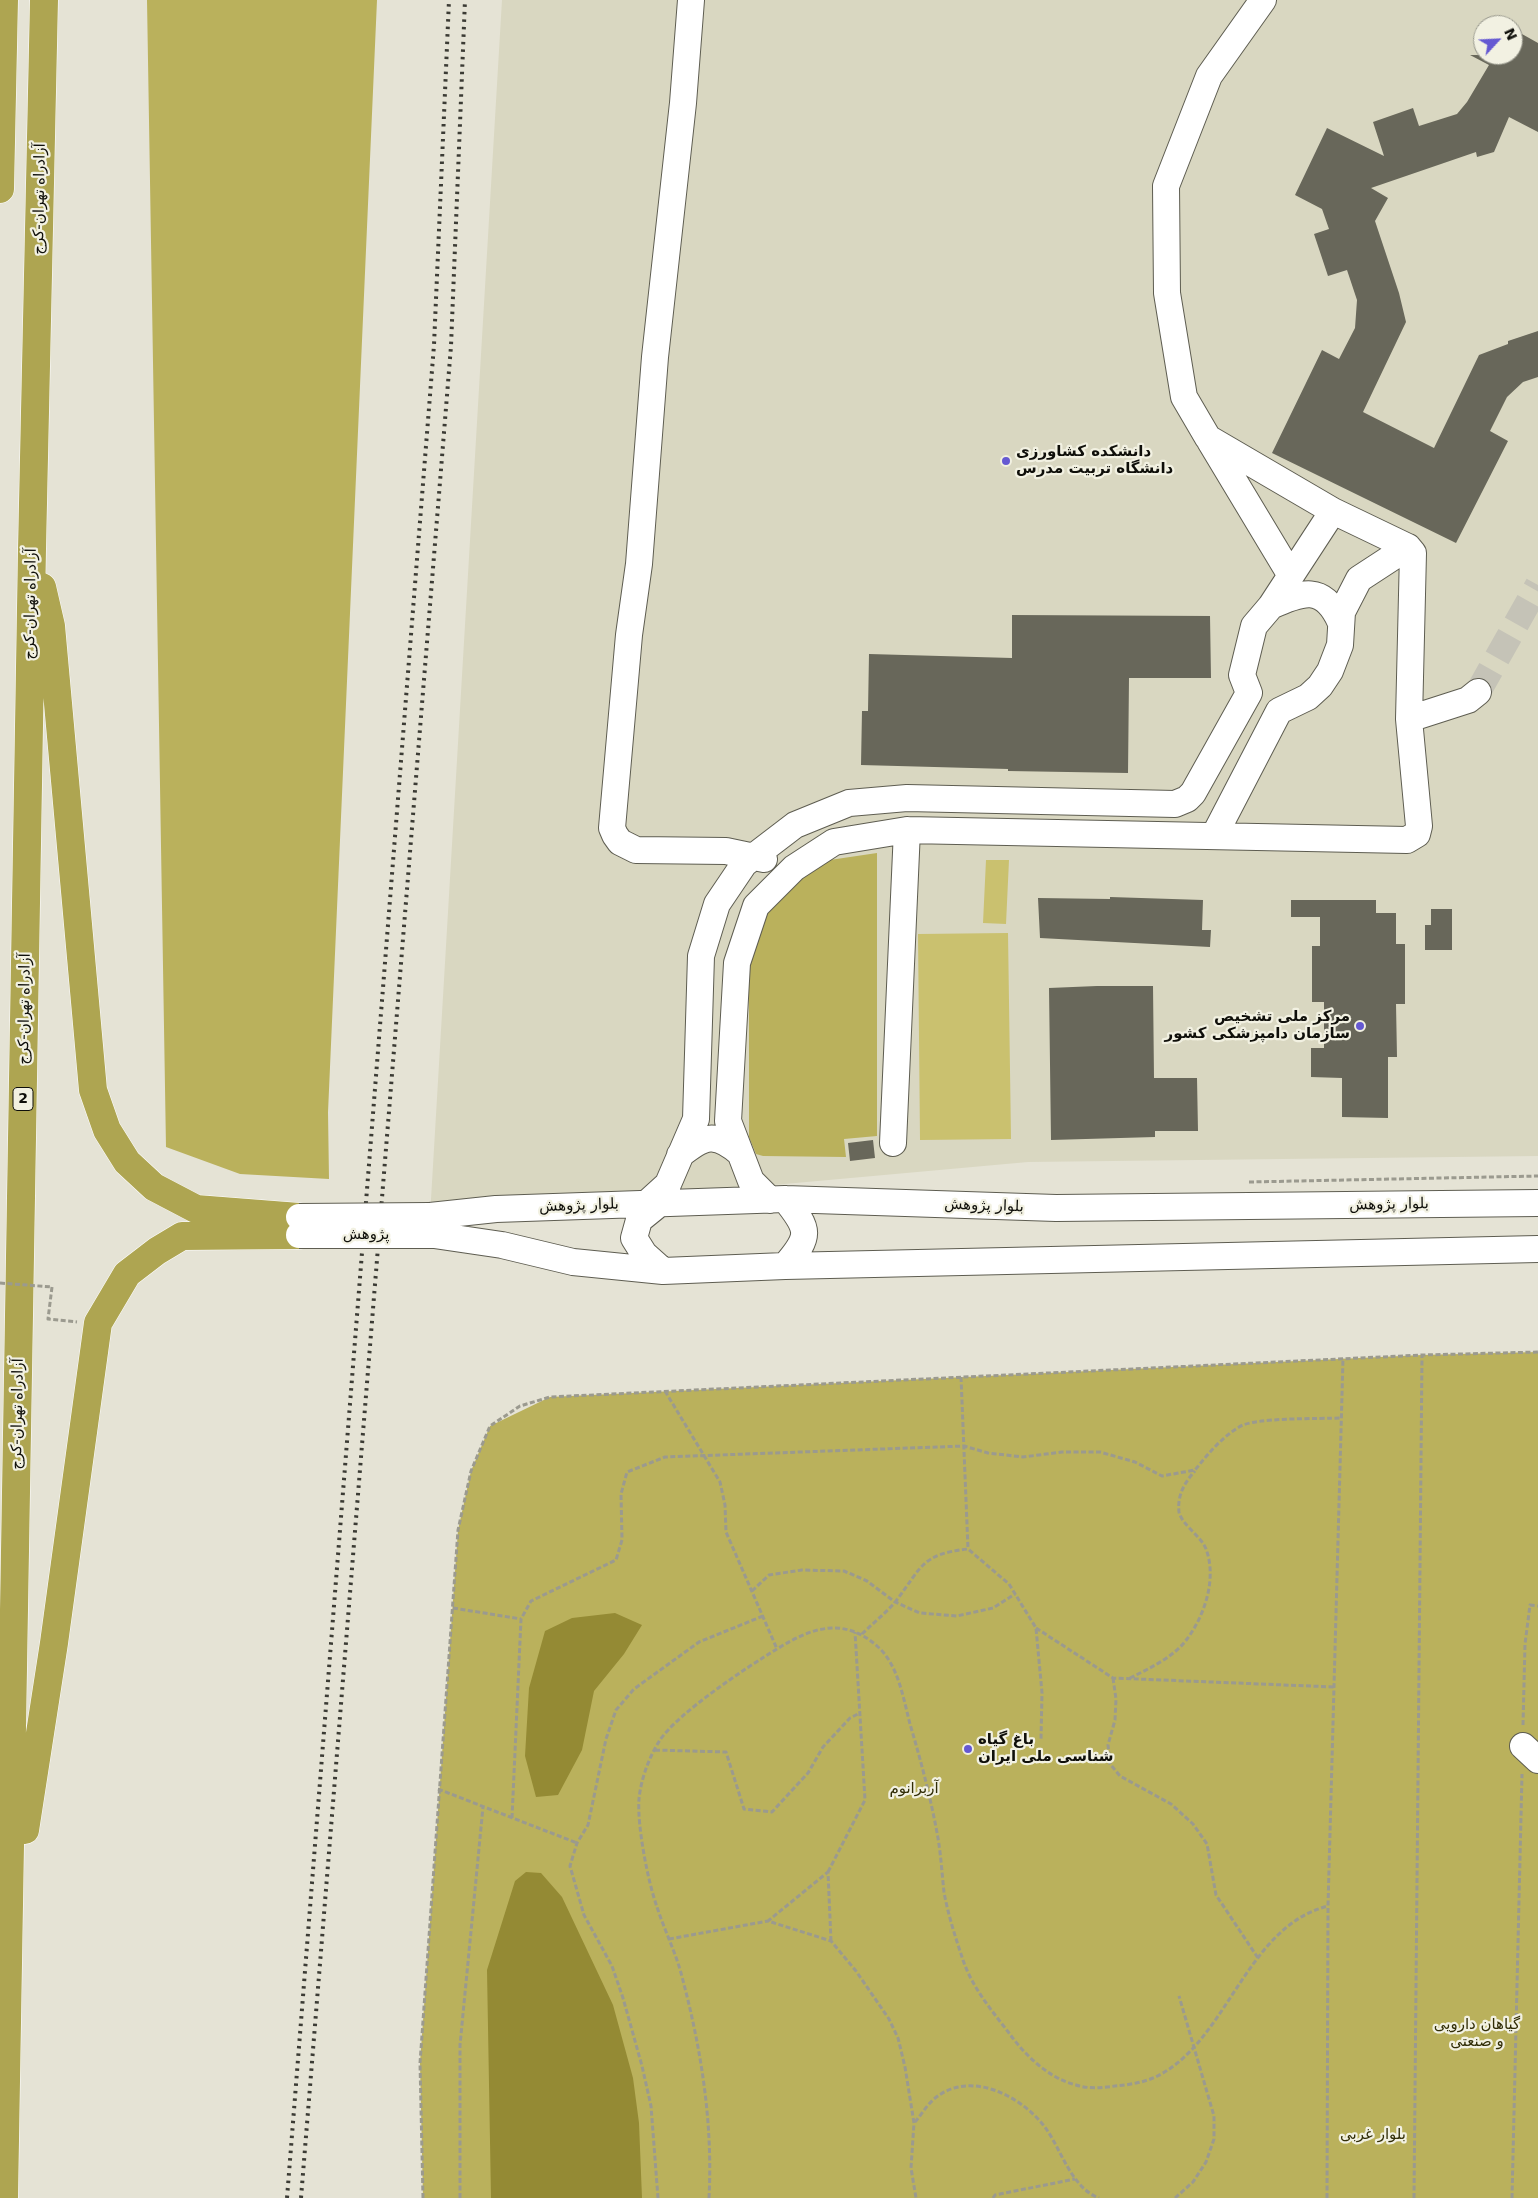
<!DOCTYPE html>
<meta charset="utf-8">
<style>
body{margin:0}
#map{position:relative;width:1538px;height:2198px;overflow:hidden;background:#e5e3d5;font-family:"DejaVu Sans",sans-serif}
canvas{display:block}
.north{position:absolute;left:1473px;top:15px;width:50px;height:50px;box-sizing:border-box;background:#f2f1e2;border:1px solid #97978c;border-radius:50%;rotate:65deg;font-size:14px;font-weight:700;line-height:20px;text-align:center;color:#0f0f0a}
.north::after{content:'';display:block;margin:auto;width:18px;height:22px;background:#6559d2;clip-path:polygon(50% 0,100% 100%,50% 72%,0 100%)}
</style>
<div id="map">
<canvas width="1538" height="2198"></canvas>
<div class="north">N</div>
</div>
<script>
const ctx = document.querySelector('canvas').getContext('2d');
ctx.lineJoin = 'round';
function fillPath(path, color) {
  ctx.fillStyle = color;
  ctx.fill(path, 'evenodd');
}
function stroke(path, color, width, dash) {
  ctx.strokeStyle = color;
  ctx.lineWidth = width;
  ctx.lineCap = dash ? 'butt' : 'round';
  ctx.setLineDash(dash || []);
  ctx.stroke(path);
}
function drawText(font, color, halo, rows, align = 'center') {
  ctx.font = font + ' "DejaVu Sans","Noto Naskh Arabic",sans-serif';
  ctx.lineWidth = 4.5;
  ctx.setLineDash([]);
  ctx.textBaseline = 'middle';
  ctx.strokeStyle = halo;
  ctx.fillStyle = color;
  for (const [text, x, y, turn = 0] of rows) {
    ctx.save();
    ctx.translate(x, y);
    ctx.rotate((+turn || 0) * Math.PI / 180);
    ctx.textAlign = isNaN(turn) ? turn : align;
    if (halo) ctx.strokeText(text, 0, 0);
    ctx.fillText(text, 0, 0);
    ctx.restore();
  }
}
fillPath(new Path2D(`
 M502 0H1538V1156L1028 1162 430 1216ZM1483 25H1513V55H1483Z`), '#d9d7c1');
fillPath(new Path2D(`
 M986 860H1009L1006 924 983 923Z
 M1008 933 1011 1139 920 1140 918 934Z`), '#cac16f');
fillPath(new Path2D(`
 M147 0H377L328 1112 329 1179 240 1174 166 1147Z
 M877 853V1136L844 1139 846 1157 763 1156 756 1154 749 1137V955L759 920 778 895 823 861Z
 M1538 1352V2198H423L420 2063 458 1530 471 1471 490 1426 550 1397 1422 1355Z`), '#bab15c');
fillPath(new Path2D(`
 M615 1613 642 1625 624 1654 594 1691 582 1750 558 1795 536 1797 525 1756 529 1688 545 1631 572 1618Z
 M526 1872 541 1873 562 1897 613 2005 633 2078 639 2123 642 2198H491L487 1970 515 1881Z`), '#948a34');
fillPath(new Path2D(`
 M1513 29 1538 43V132L1509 117 1494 152 1477 157 1476 152 1371 188 1388 198 1375 221 1399 293 1406 322 1363 412 1434 448 1479 355 1508 344V341L1538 331V377L1523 382 1507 397 1490 431 1508 441 1456 543 1272 453 1322 350 1339 359 1355 328 1357 300 1347 270 1328 276 1314 234 1329 229 1322 209 1295 195 1327 128 1384 156 1373 122 1413 108 1419 126 1457 114 1467 102 1489 65 1470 55H1513Z
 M1012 615 1210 616 1211 678H1129L1128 773 1008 771V769L861 765 862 711H868L869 654 1012 658Z
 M1110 897 1203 900 1202 930H1211L1210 947 1040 938 1038 898 1110 899Z
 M1291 900H1376V913H1396V944H1405V1004H1396L1397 1057H1388V1118L1342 1117V1078L1311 1077V1048H1324V1002H1312V946H1320V917H1291Z
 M1431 909H1452V950H1425V925H1431Z
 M1097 986H1153L1154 1078H1197L1198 1131H1155V1137L1051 1140 1049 988Z
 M873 1140 875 1158 850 1161 848 1143Z`), '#68675a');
stroke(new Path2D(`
 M1478 692 1538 585`), '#c5c3b7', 26, [26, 13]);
const minor = new Path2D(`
 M691 0 683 103 655 357 639 564 629 635 612 828 615 835 620 842 636 850 726 851 764 859
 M1210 441 1290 574
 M1271 606C1302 592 1323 584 1340 621
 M1409 719 1468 700 1478 692
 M1214 836 1279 711 1308 697 1320 686 1330 671 1340 645 1342 612 1359 579 1408 547
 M893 1143 907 830
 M680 1155C705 1135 715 1132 740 1153
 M770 1200 751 1181 728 1121 737 963 756 906 794 868 834 842 907 830 1407 840 1417 834 1419 826 1409 719 1413 553 1408 547 1333 511 1208 438 1184 397 1167 293 1166 186 1209 76 1263 0
 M660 1203 639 1220 634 1238 644 1254 663 1271
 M646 1204 668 1184 696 1119 701 956 717 904 744 864 795 825 849 803 907 798 1175 804 1187 799 1193 793 1249 693 1242 675 1254 626 1271 606 1333 511
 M430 1216 496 1209 785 1199 1056 1208 1538 1203
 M434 1235 502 1245 573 1262 663 1271 785 1266 1538 1249
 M785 1266C811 1236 810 1230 785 1199
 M1523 1746 1538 1760`);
const highway = new Path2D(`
 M0 189 4 0
 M42 587 51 626 93 1090 107 1130 127 1162 154 1187 196 1209 299 1217
 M25 1830 54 1643 98 1323 127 1274 157 1251 182 1236 299 1235
 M4 2198 32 549 44 0`);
stroke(minor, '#5e5d51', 28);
stroke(highway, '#fff', 29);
stroke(new Path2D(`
 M1249 1182 1538 1176
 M52 1287 48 1319 77 1322
 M961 1377 968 1549
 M665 1391 720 1482 725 1505 726 1532 777 1649
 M752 1591 769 1575 802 1570 844 1571 867 1581 895 1602 920 1613 957 1616 993 1608 1015 1594
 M453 1608 521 1619
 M1036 1628 1113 1678 1334 1687
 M862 1634C873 1623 886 1613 896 1601 922 1567 921 1554 968 1549L1009 1584 1036 1628 1042 1693 1041 1739
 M1113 1678 1116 1699 1115 1720 1108 1745 1110 1764 1120 1776 1171 1804 1193 1824 1207 1844 1216 1895 1258 1958
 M1130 1678C1150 1668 1174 1657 1187 1639 1205 1615 1217 1578 1206 1549 1201 1536 1182 1525 1179 1512 1177 1495 1185 1482 1195 1471
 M1523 1725 1525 1644 1530 1605 1538 1606
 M655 1750 726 1752 744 1809 772 1812 808 1773 823 1747 850 1718 860 1713
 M438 1789 577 1843
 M512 1818 521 1619 531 1601 616 1560 622 1540 621 1494 627 1472 665 1457 964 1446 988 1453 1023 1457 1062 1452H1100L1135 1462 1162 1476 1195 1470C1208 1454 1221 1438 1239 1427 1254 1417 1321 1419 1342 1418
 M828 1872 865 1800 855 1632
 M669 1939 768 1921
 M831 1941 828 1872 768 1921 831 1941 856 1971 889 2019 898 2038 905 2067 914 2123 911 2168 916 2198
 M915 2122C921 2115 927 2105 934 2099 970 2068 1024 2097 1047 2130 1062 2152 1072 2188 1099 2198
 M423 2198 420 2063 458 1530 471 1471 490 1426 520 1406 550 1397 1422 1355 1538 1352
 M460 2198V2045L483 1807
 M658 2198 651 2106 642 2066 623 1998 612 1966 584 1915 570 1866 577 1843 588 1825 606 1739 616 1710 634 1689 699 1642 763 1616
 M709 2198C713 2122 701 2047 681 1973 675 1951 664 1929 657 1907 648 1882 637 1826 639 1799 641 1779 649 1757 660 1740 678 1713 747 1667 777 1649 811 1628 843 1616 877 1646 898 1664 903 1697 910 1724 921 1761 931 1799 938 1838 941 1856 942 1874 944 1892 948 1915 956 1939 963 1960 972 1987 992 2011 1009 2033 1025 2055 1048 2078 1076 2085 1088 2089 1102 2088 1115 2086 1127 2085 1141 2083 1153 2078 1227 2046 1244 1927 1328 1906
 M993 2198 995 2195 1075 2179
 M1175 2198 1193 2182 1206 2162 1214 2139V2116L1179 1996
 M1327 2198 1328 1906 1343 1358
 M1414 2198 1422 1355
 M1512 2198 1522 1774`), '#9b9a8f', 3, [5, 2.5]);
stroke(minor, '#fff', 26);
stroke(highway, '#aea551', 28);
stroke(new Path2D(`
 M287 2198 434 345 449 0
 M301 2198 451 346 465 0`), '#3b3b34', 4, [2.5, 5]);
const minorBridge = new Path2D(`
 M299 1217 430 1216
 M299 1235H434`);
stroke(minorBridge, '#5e5d51', 28, []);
stroke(new Path2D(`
 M0 1283 52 1287`), '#9b9a8f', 3, [5, 2.5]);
stroke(minorBridge, '#fff', 26);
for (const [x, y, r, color] of [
 [1006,461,5,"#6559d2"],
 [1360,1026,5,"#6559d2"],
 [968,1749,5,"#6559d2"]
]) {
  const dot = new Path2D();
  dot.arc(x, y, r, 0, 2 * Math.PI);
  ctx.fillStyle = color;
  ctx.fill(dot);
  stroke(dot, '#f2f1e2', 2);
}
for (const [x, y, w] of [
 [23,1099,20]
]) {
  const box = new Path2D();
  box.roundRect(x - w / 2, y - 11.5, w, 23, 4);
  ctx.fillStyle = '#f2f1e2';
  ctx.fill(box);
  stroke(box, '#0f0f0a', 1);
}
drawText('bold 14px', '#0f0f0a', null, [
 ["2",23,1099]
]);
drawText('15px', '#0f0f0a', '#f2f1e2', [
 ["آزادراه تهران-کرج",40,199,-89],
 ["آزادراه تهران-کرج",31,604,-89],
 ["آزادراه تهران-کرج",25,1009,-89],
 ["بلوار پژوهش",1389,1205,-1],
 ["بلوار پژوهش",579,1206,-2],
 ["بلوار پژوهش",984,1206,2],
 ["پژوهش",366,1235],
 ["آزادراه تهران-کرج",18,1414,-89]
]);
drawText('bold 15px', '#0f0f0a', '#f2f1e2', [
 ["دانشکده کشاورزی",1016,452],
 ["دانشگاه تربیت مدرس",1016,469],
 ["مرکز ملی تشخیص",1350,1017,"right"],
 ["سازمان دامپزشکی کشور",1350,1034,"right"],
 ["باغ گیاه‌",978,1740],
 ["شناسی ملی ایران",978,1757]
], 'left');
drawText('15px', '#312d06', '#f2f1e2', [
 ["آربرانوم",914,1789],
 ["گیاهان دارویی",1477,2025],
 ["و صنعتی",1477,2042],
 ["بلوار غربی",1373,2135]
]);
</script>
